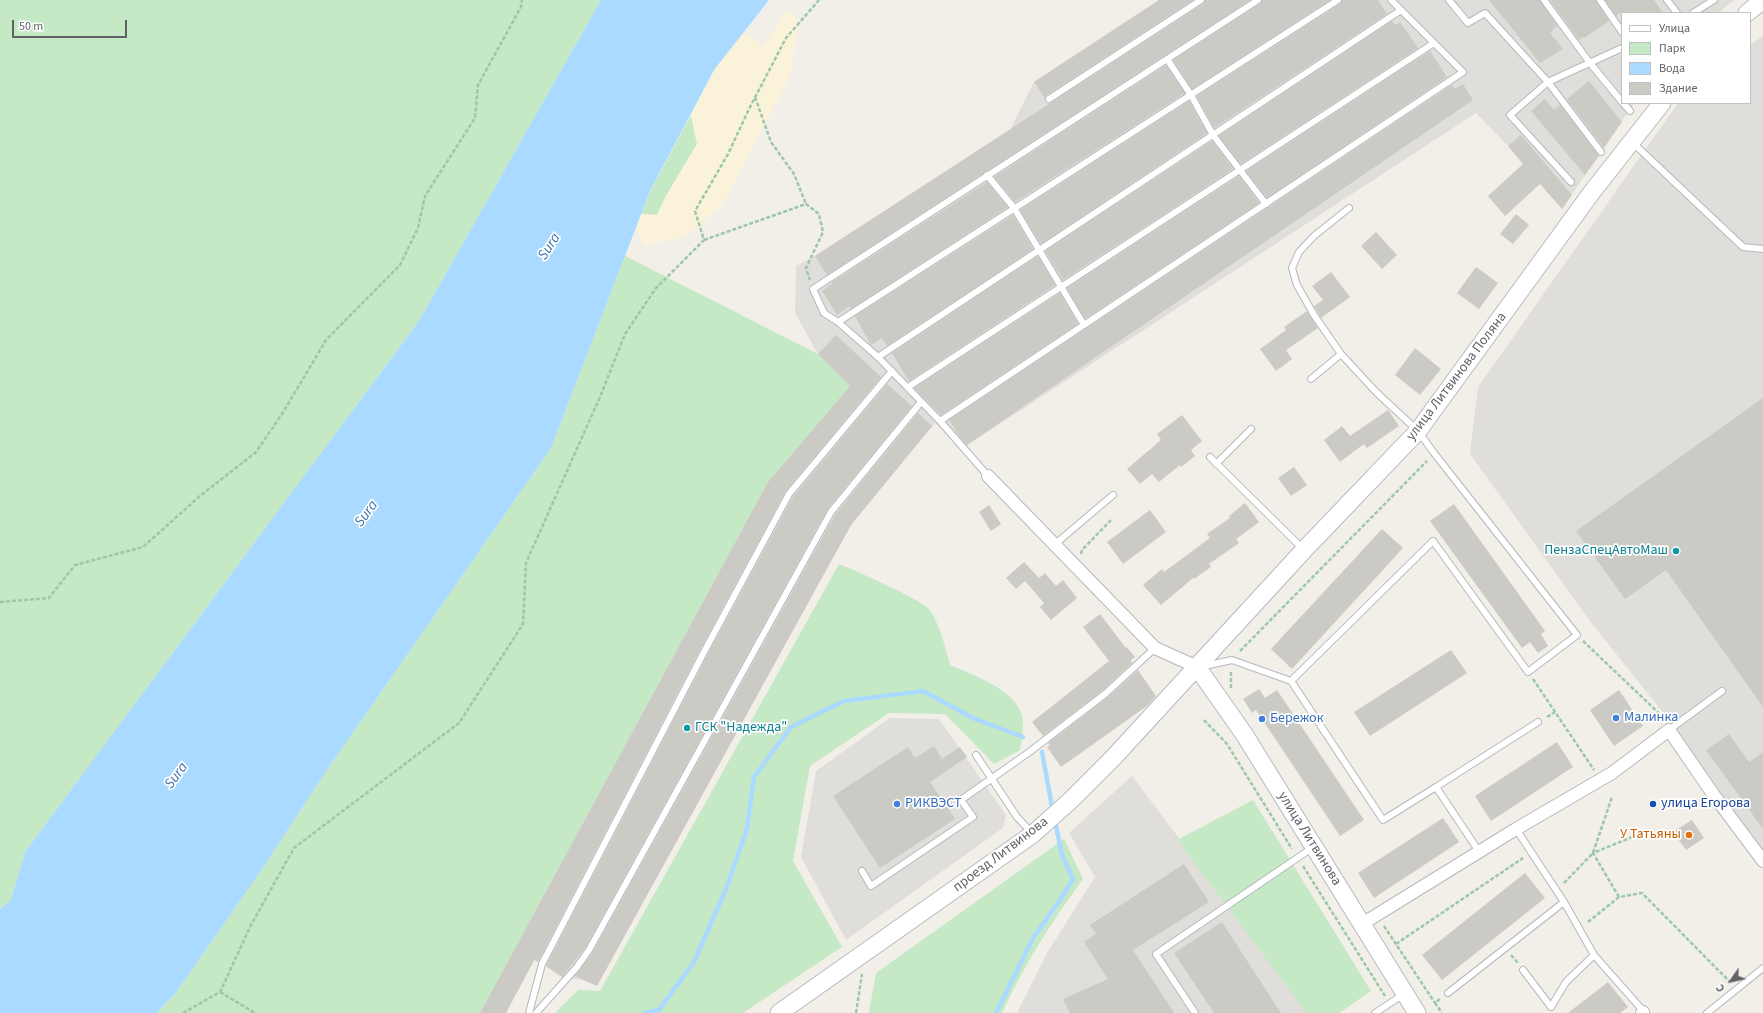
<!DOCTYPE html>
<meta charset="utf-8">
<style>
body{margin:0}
#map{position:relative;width:1763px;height:1013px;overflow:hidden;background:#f1efe8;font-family:"Source Sans 3",sans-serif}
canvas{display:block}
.legend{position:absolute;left:1621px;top:12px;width:130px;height:92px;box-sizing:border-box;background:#fff;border:1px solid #bfc1c3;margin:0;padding:5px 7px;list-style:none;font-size:12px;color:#5f6368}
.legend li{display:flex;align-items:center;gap:8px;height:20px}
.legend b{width:20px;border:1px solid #bfc1c3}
.north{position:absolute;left:1711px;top:961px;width:40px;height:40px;-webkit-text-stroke:3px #fff;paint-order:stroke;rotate:236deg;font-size:11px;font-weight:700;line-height:16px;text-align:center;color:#5f6368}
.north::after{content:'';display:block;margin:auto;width:14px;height:18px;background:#5f6368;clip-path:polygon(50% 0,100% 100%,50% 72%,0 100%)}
.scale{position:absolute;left:12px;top:20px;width:115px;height:18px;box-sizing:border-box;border:2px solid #5f6368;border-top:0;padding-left:5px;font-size:12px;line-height:14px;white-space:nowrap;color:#5f6368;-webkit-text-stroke:3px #fff;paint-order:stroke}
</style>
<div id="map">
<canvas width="1763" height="1013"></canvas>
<ul class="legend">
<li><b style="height:5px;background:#fff"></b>Улица</li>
<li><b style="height:11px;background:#c5e8c5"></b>Парк</li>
<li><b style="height:11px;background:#aadaff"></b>Вода</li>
<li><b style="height:11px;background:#cccac5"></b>Здание</li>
</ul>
<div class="north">С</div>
<div class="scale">50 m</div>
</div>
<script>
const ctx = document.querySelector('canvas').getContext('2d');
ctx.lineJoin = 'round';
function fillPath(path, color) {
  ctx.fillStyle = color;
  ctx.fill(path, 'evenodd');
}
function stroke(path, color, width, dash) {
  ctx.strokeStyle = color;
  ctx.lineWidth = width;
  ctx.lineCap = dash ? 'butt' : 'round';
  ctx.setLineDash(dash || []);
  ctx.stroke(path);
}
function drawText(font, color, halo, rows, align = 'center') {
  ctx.font = font + ' "Source Sans 3",sans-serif';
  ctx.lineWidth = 3.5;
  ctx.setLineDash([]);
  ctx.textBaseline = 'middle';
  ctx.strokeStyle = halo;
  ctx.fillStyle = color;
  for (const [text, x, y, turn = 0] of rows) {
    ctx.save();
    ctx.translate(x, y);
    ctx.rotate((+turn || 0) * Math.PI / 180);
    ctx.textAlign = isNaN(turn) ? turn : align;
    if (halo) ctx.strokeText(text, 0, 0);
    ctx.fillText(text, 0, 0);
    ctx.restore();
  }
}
fillPath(new Path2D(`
 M1159 0H1734L1718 13H1622V103H1634L1562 209 1508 146 1476 113 966 446 935 423 851 525 597 986 583 980 562 977 535 959 506 1013H480L768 482 850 386 818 354 795 313 796 266 815 256 1010 130 1034 82Z
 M1763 36V851L1661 710 1590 621 1470 454 1478 387 1678 103H1750V45Z
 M890 718 939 719 1006 815 1003 828 846 940 801 857 816 771Z
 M1132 776 1311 1013H1017L1047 953 1095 877 1069 833Z`), '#e0deda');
fillPath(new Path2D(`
 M0 0H601L419 321 25 852 11 900 0 909Z
 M691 115 697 144 666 196 657 215 641 214 650 192Z
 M625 256 818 354 850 386 768 482 480 1013H156L175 994 260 872 329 767 551 448Z
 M839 564C854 570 923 600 930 610 940 626 945 646 950 665 973 675 1015 689 1022 716 1025 725 1021 740 1020 750L994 764 945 714 889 713 810 766 793 861 842 947 743 1013H555L578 990 600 991Z
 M1253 800 1371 991 1339 1013H1307L1186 852 1179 839Z
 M1064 839 1083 879C1052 921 1024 965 1002 1013H869L876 973Z`), '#c5e8c5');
fillPath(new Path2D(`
 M787 9 798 20 790 77 722 205 685 237 645 245 636 228 641 214 657 215 666 196 697 144 691 115 714 70 744 32 763 47Z`), '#fbf3d9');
fillPath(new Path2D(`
 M601 0H769L714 70 650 191 551 448 329 767 260 872 175 994 156 1013H0V909L11 900 25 852 419 321Z`), '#aadaff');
stroke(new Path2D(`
 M1042 752 1053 812
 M645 1013 659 1010 694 962 726 889 747 829 754 777 791 727 844 701 923 691 975 719 1023 737
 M996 1013 1033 938 1060 900 1073 879 1062 855 1055 821`), '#aadaff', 4.5);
fillPath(new Path2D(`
 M1159 0H1193L1047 95 1045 98 1034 82Z
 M1205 0H1250L827 275 815 256 1203 4Z
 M1262 0H1330L1192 89 1173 60 1260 4Z
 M1342 0H1378L1387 14 1214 128 1197 96 1340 4Z
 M1489 0H1540L1560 30 1556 26 1550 33 1563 49 1540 63Z
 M1550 0H1596L1609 21 1584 38 1583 37 1579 40Z
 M1605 0H1654L1663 13H1620L1616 16Z
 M1392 21 1395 25 1400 22 1418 48 1241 164 1219 136Z
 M1430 51 1447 77 1267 198 1246 171Z
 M1166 65 1185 93 1015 202 994 177Z
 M1589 81 1622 122 1604 148 1567 99Z
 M1463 84 1473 100 967 445 960 437 949 420 1452 85 1455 89Z
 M1545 99 1554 110 1560 105 1599 156 1585 175 1531 111Z
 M1189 101 1207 133 1041 244 1020 210Z
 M1521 135 1572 195 1562 209 1540 184 1505 216 1488 196 1523 164 1508 146Z
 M1212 141 1233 169 1063 280 1045 251Z
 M1239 176 1259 203 1085 319 1067 288Z
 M987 182 1008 207 851 309 849 306 837 315 822 291 833 283 832 282Z
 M1516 214 1529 225 1513 244 1500 234Z
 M1013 215 1033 249 887 346 882 338 871 345 855 316Z
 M1376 232 1397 255 1382 269 1361 246Z
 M1038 256 1055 285 909 381 892 353Z
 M1476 267 1498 283 1479 309 1457 293Z
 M1331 272 1350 297 1321 318 1314 306 1323 300 1312 286Z
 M1060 293 1078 324 941 415 914 388Z
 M1307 311 1318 328 1286 350 1292 359 1276 371 1260 349 1286 330 1284 327Z
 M836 335 881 377 785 492 700 650 538 962 534 960 506 1013H480L768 482 850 386 818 354Z
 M1415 348 1441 369 1420 395 1395 375Z
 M887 384 912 406 827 510 585 948 562 977 546 966 708 654 793 497Z
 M1763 398V707L1666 570 1625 599 1576 531Z
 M1388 410 1399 426 1367 448 1364 444 1340 462 1324 440 1342 426 1350 436Z
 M918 413 932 426 851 525 597 986 575 976 593 952 835 515Z
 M1182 415 1202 441 1191 450 1195 456 1181 467 1180 465 1159 482 1152 474 1140 484 1127 469 1161 440 1157 434Z
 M1294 467 1307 485 1291 496 1278 478Z
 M1245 503 1259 522 1236 539 1239 543 1209 564 1211 567 1194 579 1193 578 1161 605 1143 585 1162 569 1164 572 1210 538 1207 534 1230 518 1229 516Z
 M1454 504 1545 631 1541 634 1548 646 1538 653 1530 642 1522 648 1430 521Z
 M989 505 1001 524 991 531 979 512Z
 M1150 510 1166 532 1123 564 1107 542Z
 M1382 529 1403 548 1292 669 1271 649Z
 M1024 562 1039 578 1045 573 1056 586 1063 580 1077 598 1051 620 1040 607 1044 603 1025 581 1016 589 1006 578Z
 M1100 614 1126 648 1127 647 1135 657 1131 660 1132 663 1102 691 1043 736 1032 722 1109 661 1083 627Z
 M1451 650 1467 673 1370 736 1354 712Z
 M1138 670 1156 696 1147 706 1061 767 1047 747 1050 745 1048 743 1108 697Z
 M1259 689 1265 698 1277 690 1364 820 1340 836 1256 710 1252 713 1243 699Z
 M1619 690 1643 726 1614 746 1590 710Z
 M1729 734 1749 762 1763 752V829L1706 750Z
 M1557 742 1573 767 1491 821 1475 796Z
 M934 746 942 759 960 747 967 757 930 782 955 819 880 868 833 796 908 747 915 758Z
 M1443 818 1459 842 1374 898 1358 873Z
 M1692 820 1704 838 1686 850 1673 832Z
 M1184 864 1209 902 1133 950 1174 1013H1070L1063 999 1108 979 1084 942 1096 934 1090 925Z
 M1525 873 1545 898 1442 980 1422 955Z
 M1222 922 1231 936 1281 1013H1214L1174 953Z
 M1608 982 1628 1007 1620 1013H1568Z`), '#cccac5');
const lane = new Path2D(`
 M1449 0 1468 23 1485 13 1548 82 1622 48
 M1544 0 1590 63 1622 102
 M1600 0 1622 32
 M1667 0 1677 13
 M1693 13 1714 0
 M1167 59 1191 95 1213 135 1266 204
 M1049 99 1201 0
 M1623 103 1630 111
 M1632 142 1743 247 1763 249
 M987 175 1014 208 1084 325
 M1571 182 1510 115 1548 82 1601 152
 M838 322 1338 0
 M878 357 1401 10
 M1311 379 1341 354
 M908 387 1434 43
 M940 421 1463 72 1391 0
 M1210 457 1303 549
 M1216 464 1251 429
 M988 476 940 421 878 357 838 322 824 313 813 289 1258 0
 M1054 545 1113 495
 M1204 666 1232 660 1291 681 1383 820 1436 787 1480 853
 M1291 681 1433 541 1528 672 1577 635 1434 453 1418 431 1376 392 1341 354 1314 315 1297 285 1292 268 1299 252 1314 236 1349 208
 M1669 730 1722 691
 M976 755 1017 817 1032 833
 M1436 787 1538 722
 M1516 829 1564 902
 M862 871 871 886 973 817 961 800 1028 753 1105 694 1155 648
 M1594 955 1645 1013
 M1448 993 1564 902 1594 955 1566 982 1551 1007 1523 970
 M529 1013 542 964 704 652 789 494 892 371
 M536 1013 577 967 589 950 831 512 921 402
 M1195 1013 1156 954 1312 848
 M1375 1013 1404 994
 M1707 1013 1763 968`);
const street = new Path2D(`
 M988 476 1155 648 1197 667
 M1362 924 1516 829 1612 773 1669 730 1713 794 1763 861
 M1642 1013 1643 1012`);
const secondary = new Path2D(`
 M1747 13 1763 0
 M1197 667 1244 734 1417 1013
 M779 1013 1033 834 1071 800 1113 758 1304 550 1418 431 1592 192 1662 103`);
stroke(lane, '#b5b8bc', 8);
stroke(street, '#b5b8bc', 14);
stroke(secondary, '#b6babf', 19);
stroke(new Path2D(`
 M755 97 771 142 794 174 806 204
 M704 240 806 204 819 214 823 232 806 268 810 280
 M1081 554 1082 550 1111 520
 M0 602 49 598 75 565 143 547 200 496 256 452 282 414 326 340 400 265 418 228 425 196 475 118 478 85 521 7 522 0
 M1583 641 1665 719
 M1240 651 1427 461
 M1533 679 1594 770
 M1231 688V671
 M1547 717 1555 712
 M1204 720 1227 744 1292 849
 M1303 866 1385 996
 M1564 883 1593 853 1612 797
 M1619 897 1593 853 1637 835
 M1588 922 1619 897 1642 893 1730 982
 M1384 926 1435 1003
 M1396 944 1523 858
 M1511 955 1518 963
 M220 992 255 1013
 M1440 999 1435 1003 1442 1013
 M183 1013 220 992 251 925 294 848 459 723 523 624 526 563 600 397 625 334 656 288 704 240 695 211 728 154 749 109 786 38 819 0
 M856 1013 862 974`), '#9cc7a9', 2.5, [4, 2]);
stroke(lane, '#fff', 6);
stroke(street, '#fff', 12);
stroke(secondary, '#fff', 17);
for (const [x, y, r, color] of [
 [1676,551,4,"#0f9aa8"],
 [1616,718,4,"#3f7fe0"],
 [1262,719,4,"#3f7fe0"],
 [687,728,4,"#0f9aa8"],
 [897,804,4,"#3f7fe0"],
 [1653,804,4,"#1a4fb4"],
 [1689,835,4,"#e8710a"]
]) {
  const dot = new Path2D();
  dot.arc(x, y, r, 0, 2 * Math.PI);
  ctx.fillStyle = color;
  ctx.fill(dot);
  stroke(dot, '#fff', 1.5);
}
drawText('14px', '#5f6368', '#fff', [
 ["улица Литвинова Поляна",1457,377,-53],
 ["улица Литвинова",1309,839,58],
 ["проезд Литвинова",1001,855,-37]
]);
drawText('14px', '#0d838f', '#fff', [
 ["ПензаСпецАвтоМаш",1668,551],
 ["ГСК \"Надежда\"",695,728,"left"]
], 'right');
drawText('14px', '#366cbe', '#fff', [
 ["Малинка",1624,718],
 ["Бережок",1270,719],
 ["РИКВЭСТ",905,804]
], 'left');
drawText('14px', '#164399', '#fff', [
 ["улица Егорова",1661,804]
], 'left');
drawText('14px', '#c56008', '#fff', [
 ["У Татьяны",1681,835]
], 'right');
drawText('italic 15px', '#4174aa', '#fff', [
 ["Sura",550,247,-57],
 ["Sura",367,514,-54],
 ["Sura",177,776,-54]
]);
</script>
